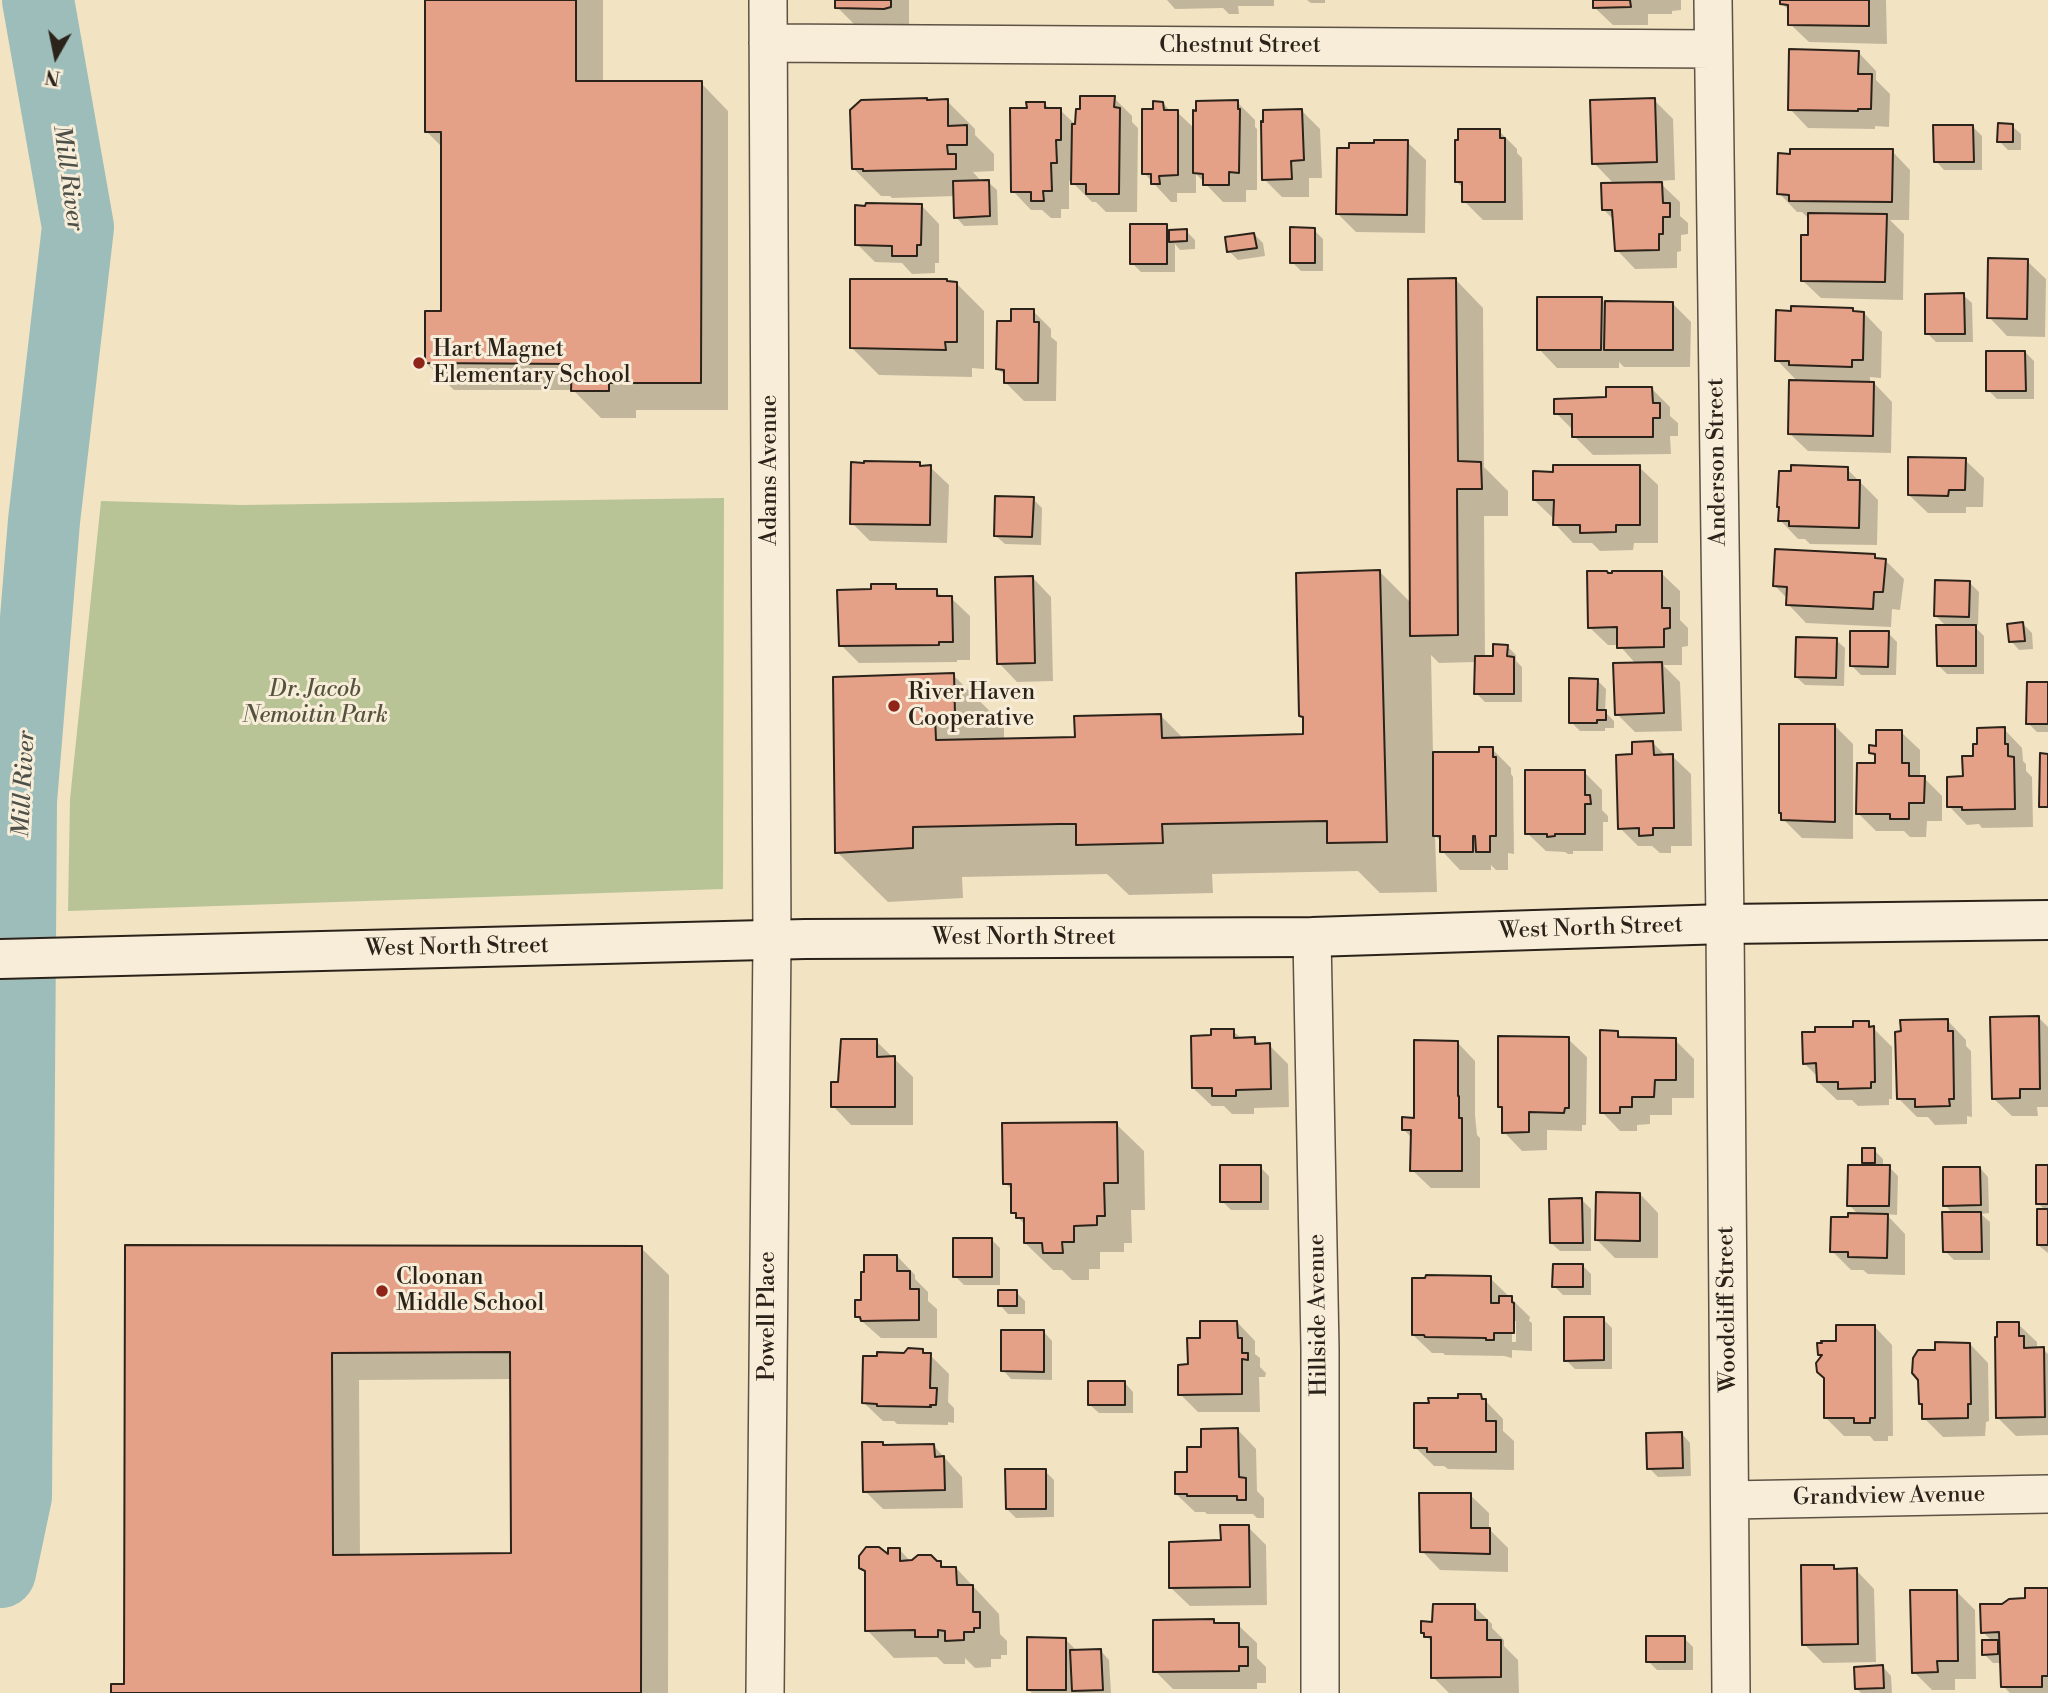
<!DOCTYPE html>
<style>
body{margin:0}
#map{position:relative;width:2048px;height:1693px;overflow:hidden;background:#f2e3c3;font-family:"Libre Bodoni",serif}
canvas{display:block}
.north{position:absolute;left:21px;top:21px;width:70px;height:70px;-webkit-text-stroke:5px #f7edd8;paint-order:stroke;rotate:189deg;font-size:19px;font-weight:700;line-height:28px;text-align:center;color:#2b2219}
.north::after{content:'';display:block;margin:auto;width:24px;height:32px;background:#2b2219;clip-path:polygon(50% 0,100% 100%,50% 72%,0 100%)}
</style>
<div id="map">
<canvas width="2048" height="1693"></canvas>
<div class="north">N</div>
</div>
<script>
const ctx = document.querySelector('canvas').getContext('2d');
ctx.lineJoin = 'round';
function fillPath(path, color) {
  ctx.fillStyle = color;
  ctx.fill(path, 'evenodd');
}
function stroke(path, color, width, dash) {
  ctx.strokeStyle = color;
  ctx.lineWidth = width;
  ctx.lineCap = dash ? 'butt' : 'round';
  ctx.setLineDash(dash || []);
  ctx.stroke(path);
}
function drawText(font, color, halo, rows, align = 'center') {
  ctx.font = font + ' "Libre Bodoni",serif';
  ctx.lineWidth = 6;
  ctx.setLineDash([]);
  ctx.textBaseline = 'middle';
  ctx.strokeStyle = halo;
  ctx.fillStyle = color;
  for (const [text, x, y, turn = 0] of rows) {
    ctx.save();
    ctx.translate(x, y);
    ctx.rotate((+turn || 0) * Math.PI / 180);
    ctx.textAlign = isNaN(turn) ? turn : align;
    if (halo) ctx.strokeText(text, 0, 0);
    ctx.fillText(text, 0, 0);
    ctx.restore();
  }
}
fillPath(new Path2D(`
 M724 498 723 889 68 911 70 799 101 501 242 505Z`), '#b8c496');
fillPath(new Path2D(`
 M426 0H603V83H701L728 111V410H636V418H601L573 390H454L426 363 443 313V148L427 132Z
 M837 0H909V25H855L837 7Z
 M1167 0H1274V6H1238L1239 14H1229L1223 8 1175 9Z
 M1307 0H1325V3H1311Z
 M1594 0H1681V10L1672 11V14H1648V25H1613L1594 7Z
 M1782 0H1886L1887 44 1809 42 1790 24V11L1782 4Z
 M1858 52 1876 71V80L1890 94 1889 127 1875 126V129L1808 128 1790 109Z
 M1114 98 1132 116V122L1138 128 1137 212H1106L1096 202H1092L1073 183V181H1069V209H1061V218H1051L1042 210H1031L1013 191 1028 110 1045 104 1051 110H1060L1077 126Z
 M1654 100 1673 119 1675 180 1658 181 1680 202V216L1688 223V234L1681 235V251L1677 252V268L1635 269 1617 250 1615 221 1604 210 1615 185 1594 163Z
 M947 101 975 129V135L994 154V171L973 172 982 182H988L997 190 998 225 964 226 956 217 955 196 892 198 890 196H881L853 168 928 102Z
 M1237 102 1255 120V127L1257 129V190H1246V202H1223L1196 174V193H1177V202H1171L1144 173 1154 110 1163 103 1171 112H1177L1195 129Z
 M1302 111 1320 129 1322 178H1309V197H1282L1264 179Z
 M2012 126 2021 134V150H2008L1999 141Z
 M1973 127 1982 136V170H1944L1936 161Z
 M1499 131 1517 149V153L1522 158 1523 220H1483L1464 201V189L1457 182Z
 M1407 142 1426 160 1425 233 1356 232 1338 214Z
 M1892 151 1910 170 1909 220H1890L1904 234 1903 300 1821 298 1802 280 1810 237V220L1802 212H1797L1779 193Z
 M921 205 939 224V263H935V273L912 274 902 263 875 262 857 244Z
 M1166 226 1172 232 1186 231 1195 240V249L1180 250 1175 244V272H1141L1132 263Z
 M1314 230 1323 239V271H1301L1292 262Z
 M1254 234 1263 243 1265 256 1238 260 1229 251Z
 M2027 261 2046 279 2045 337 2007 336 1989 317Z
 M1456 280 1483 308 1484 467 1508 491V516H1484L1485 658H1495L1507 646 1516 655V661L1522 667V702H1485L1476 693V662L1439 663 1431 655 1433 754H1481L1492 749 1511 768V774L1513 777 1514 854 1508 853V870H1496L1491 865V870H1460L1442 851V842L1435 836 1437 892 1380 893 1358 871 1212 874 1213 893 1129 895 1107 874 962 877 963 898 888 902 837 852 953 675 1004 725V740L1077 739 1161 716 1184 739 1305 736V719L1301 715 1380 572 1411 603Z
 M956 283 984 311V369L972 368V377L879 375 851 347Z
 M1963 295 1972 303 1973 342H1936L1927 333Z
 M1601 299 1605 303H1672L1691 322 1690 367H1624L1619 362V368H1557L1539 349Z
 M1852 310 1856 313H1864L1882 332 1881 378 1870 377V383H1874L1892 402 1891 453 1808 451 1789 433 1798 382 1777 360 1792 313Z
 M1033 311 1051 329V337L1057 342 1056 401H1024L1006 383V376L998 369 1012 323Z
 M2025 352 2034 361V399H1997L1988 390Z
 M1652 389 1670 407V416L1678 423V436H1670L1671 454 1593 455 1574 436V431L1556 413 1608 398Z
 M1965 460 1984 478 1983 507H1966V513H1928L1909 495Z
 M919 464 922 467H930L949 485 947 543 870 541 852 523Z
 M1639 467 1658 485V543H1634L1633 550 1600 551 1592 543H1573L1555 524V518H1553L1534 500 1555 473Z
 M1847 469 1878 500 1877 545 1810 544 1805 539H1798L1780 520V508L1778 506Z
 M1033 499 1042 508 1041 545 1005 544 996 536Z
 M1874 556 1878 560 1886 561 1904 579 1900 610 1892 609 1891 627 1806 623 1788 604V599L1775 586Z
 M1661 573 1680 591V620L1688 628V646L1682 647V665H1663L1680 682 1682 731 1635 732 1617 714 1636 664 1619 645H1608L1589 627 1609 575Z
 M1033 578 1051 597 1053 681 1017 682 999 663Z
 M1970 583 1979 592 1978 625H1973L1984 636V674H1947L1938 665 1947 627 1935 615Z
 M895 585 900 591H936L944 598H951L970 616V660H957V662L859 663 841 645 872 591Z
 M2023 624 2032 633 2033 649 2019 650 2011 641Z
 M1888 633 1897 642 1896 675H1861L1852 666Z
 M1836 640 1845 648 1844 686 1805 685 1796 677Z
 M1597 680 1606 689 1605 712 1614 721V728H1605V731H1580L1571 722Z
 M2048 684V732H2037L2028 723Z
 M1834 725 1853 744V839L1802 838 1783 819Z
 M2004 729 2022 748 2023 761 2026 764V771L2032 777 2033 827 1982 828 1979 824 1967 825 1949 806 1975 757Z
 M1901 732 1920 750V776L1924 778 1942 796V821H1927L1926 837H1910L1904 831H1876L1858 813 1877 765V758L1871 753Z
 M1653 743 1666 756H1672L1691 774 1692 846H1671V853H1660L1652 846H1638L1620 828 1634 756Z
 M1584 772 1602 790V810L1608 816V822H1603V851H1573V854H1568L1565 852 1546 851 1527 833Z
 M2039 1018 2048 1027V1107H2037L2038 1116H2012L1993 1098Z
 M1948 1021 1966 1040V1046L1971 1051 1972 1117 1967 1116V1124L1935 1125 1928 1117H1917L1898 1098 1902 1033Z
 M1868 1023 1892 1047V1099H1889V1105L1858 1106 1852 1100H1837L1818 1082V1077L1804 1063 1855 1028Z
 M1233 1031 1242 1039H1255L1261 1045H1269L1288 1064 1289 1107 1254 1108V1114H1232L1224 1106H1212L1193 1088 1213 1037Z
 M1617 1032 1623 1039 1675 1040 1694 1059V1098H1672V1115H1650V1124L1637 1125V1131H1620L1602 1112Z
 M1568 1039 1587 1057 1586 1125H1582V1131L1547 1130V1150L1522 1151 1504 1132V1111L1500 1106Z
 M876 1041 913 1077V1125H851L833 1106 840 1084Z
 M1457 1042 1475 1061V1115L1477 1135 1480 1138V1188H1431L1412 1170V1138L1403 1129 1415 1119Z
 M1116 1124 1144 1151 1145 1210H1131L1132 1243H1124V1252H1100V1269H1089V1280H1072L1062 1270H1053L1025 1243V1225L1013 1212V1191L1005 1183Z
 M1874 1150 1883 1159V1167H1889L1898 1176 1897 1215 1886 1214 1905 1234V1275L1868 1274 1863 1270H1851L1832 1251 1850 1219 1859 1215 1849 1205 1869 1167 1864 1162Z
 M1260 1167 1269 1176V1210H1231L1222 1201Z
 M2048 1167V1253L2038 1245 2046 1211 2038 1203Z
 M1980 1168 1988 1177 1989 1213 1981 1214 1990 1222V1260H1954L1945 1251 1953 1214 1945 1205Z
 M1640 1194 1658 1213V1258H1615L1597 1240Z
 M1582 1200 1591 1209V1251H1560L1551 1243Z
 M991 1239 1000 1248V1285H964L955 1276Z
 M127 1246 641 1248 669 1275 668 1693H113L126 1686ZM512 1379 513 1555 360 1556 359 1380Z
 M897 1256 915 1275V1279L928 1292V1301L937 1309V1338H881L856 1316 862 1302Z
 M1582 1265 1591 1274V1295H1563L1554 1286Z
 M1490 1278 1530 1317 1529 1321 1532 1323V1351L1512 1350V1358L1504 1356 1445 1355 1443 1353H1432L1413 1335ZM1512 1321H1516V1342H1512Z
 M1016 1292 1025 1301V1314H1008L1000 1305Z
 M1603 1319 1612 1328V1369H1575L1566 1360Z
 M1237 1322 1255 1341V1354L1260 1358V1367L1266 1373 1265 1377H1259L1260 1412H1198L1180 1394 1190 1366 1202 1340Z
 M2018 1324 2037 1342V1349H2043L2048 1354V1435L2016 1436 1998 1418Z
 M1874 1326 1892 1345 1893 1436H1888V1441H1874L1870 1436H1844L1826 1418 1825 1378 1823 1357 1819 1354 1838 1343Z
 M1044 1332 1052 1341V1380L1011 1379 1003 1370Z
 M1970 1344 1988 1363 1989 1421 1986 1422 1985 1436 1943 1437 1924 1418V1407L1920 1403 1937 1352Z
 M923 1351 927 1355H930L949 1374 948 1402 954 1408V1423L948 1422V1425L897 1424 894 1421H883L864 1403Z
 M1125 1383 1133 1392V1413H1099L1090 1405Z
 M1481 1396 1503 1419V1431L1514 1441V1470L1448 1469 1444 1466H1434L1415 1447 1460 1400Z
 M1238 1430 1256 1449 1257 1491 1264 1498V1518H1257L1253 1514H1207L1205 1512H1195L1176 1494 1203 1449Z
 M1682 1434 1690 1443 1691 1476 1658 1477 1649 1468Z
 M882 1444 885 1446H934L962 1477 963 1508 883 1509 865 1491Z
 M1045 1471 1054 1480V1517L1016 1518 1007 1509Z
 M1470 1495 1489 1513V1529L1508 1548V1572L1440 1570 1422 1551Z
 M1248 1527 1266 1545 1267 1605 1190 1606 1171 1588 1223 1541Z
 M899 1549 911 1562 940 1563 946 1569 956 1568 999 1614 1000 1634 1007 1641V1655H1001V1659H991V1667L975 1668 965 1658V1664H944L937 1657 894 1658 867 1630 866 1572 861 1567 890 1557Z
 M1833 1567 1837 1571 1856 1570 1874 1589 1876 1662 1823 1663 1804 1644Z
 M2048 1590V1693H2010L2003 1686 2002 1663H1993L1984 1654 1992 1641 1983 1632 2003 1605 2027 1600Z
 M1957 1592 1975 1610 1976 1679H1955V1690H1932L1914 1672Z
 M1474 1606 1492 1624V1628L1504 1640V1646L1518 1660 1519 1693H1449L1433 1677V1644L1423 1632 1433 1624Z
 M1214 1621 1218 1625H1238L1257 1643V1658L1266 1667V1683H1257V1689H1173L1155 1671Z
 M1684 1638 1693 1647V1670H1657L1648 1661Z
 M1065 1639 1078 1652 1101 1651 1109 1660 1111 1693H1032L1028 1690Z
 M1883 1667 1891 1676 1892 1693H1861L1857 1689Z`), '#0003');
stroke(new Path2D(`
 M0 1572 16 1496 21 801 44 521 78 227 38 0`), '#9cbdb9', 72);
const building = new Path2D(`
 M425 0H576V81H702L701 383H609V391H571L572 364 425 363V311H441V132H425Z
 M835 0H891V7L884 9 835 8Z
 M1593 0H1630L1631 7 1593 8Z
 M1780 0H1869V26L1788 25V5L1780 4Z
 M1789 49 1859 51 1858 74H1872L1871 109H1858V111L1788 110Z
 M1080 96H1115L1114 107 1120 108 1119 194H1086V184H1071L1072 124H1075L1076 109H1080Z
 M927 98V100L948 99V126L967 125V145H947L948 154H956V169L863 171V169H852L850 110 861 100Z
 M1655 98 1657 162 1592 164 1590 100Z
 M1238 100V109H1240L1239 173 1229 172V185H1203V174L1193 173V110L1196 111V101Z
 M1153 101 1163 102 1164 110H1178V175L1159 176 1160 184H1151V174H1142V109H1153Z
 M1026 102H1045V108H1061V140H1056L1057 163H1051L1052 191H1043L1044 201H1031V192H1011L1010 108H1027Z
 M1302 109 1304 160 1291 161 1292 179 1262 180 1261 121 1263 122V110Z
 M1998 123 2013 124V142H1997Z
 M1933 125H1973L1974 162H1934Z
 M1458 129H1500V138H1505V202H1462V182H1455V140H1458Z
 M1374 140H1408L1407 215 1336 214 1337 148H1349V143H1374Z
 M1790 149H1893L1892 202 1789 201V195L1777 194 1778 153 1790 154Z
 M989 180 990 216 954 218 953 181Z
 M1662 182 1663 203H1670V217H1663V234H1659V250L1615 251 1612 210H1602L1601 183Z
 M866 203 922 204 921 245H917V256H892V246L855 245V205L865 206Z
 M1808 213 1887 214 1885 282 1801 281V235H1808Z
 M1130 224H1167V264H1130Z
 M1290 227 1315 228V263H1290Z
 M1187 229V241L1169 242V230Z
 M1254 233 1257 248 1227 252 1225 237Z
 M1988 258 2028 259 2027 319 1987 318Z
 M1456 278 1458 461 1481 462 1482 489H1457L1458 635 1410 636 1408 279Z
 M850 279H947V281L957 282V342H945L946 350 850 348Z
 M1964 293 1965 334H1925V294Z
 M1537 297H1602L1601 350H1537Z
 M1605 301 1673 302V350H1604Z
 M1791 306 1853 308V311L1864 312 1863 360H1852V367L1789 365V361H1775L1776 310 1791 311Z
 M1011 309H1034V322H1039L1038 383H1004V370L996 369 997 321H1011Z
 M1986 351H2025L2026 391H1986Z
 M1789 380 1874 382 1873 436 1788 434Z
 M1606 387H1652L1653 403H1660V418H1653V437H1572V414H1554V399L1606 397Z
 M1908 457 1966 458 1965 490H1949L1948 496 1908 495Z
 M864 461 920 462V466L931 465 930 525 850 524 851 462 864 463Z
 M1553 465H1640V525H1616V532L1580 533V525H1553L1554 500H1533V471L1553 472Z
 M1791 465 1848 467V480H1860L1859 528 1789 526V521H1778L1779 507H1777L1779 471H1791Z
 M995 496 1034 497 1032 537 994 536Z
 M1775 549 1875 554V558L1886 559 1883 592H1874L1873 609 1786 605 1787 587 1773 586Z
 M1380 570 1387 842 1327 843V821L1162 824 1163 843 1076 845V824H1060L913 827V848L835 853 833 677 954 673 955 715H935L936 740 1075 737 1074 716 1161 714 1162 738 1303 734V717L1299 716 1296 573Z
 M1587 571H1607L1608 573H1612V571H1662V608H1670V628L1664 629V647L1617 648V627L1588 628Z
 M1033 576 1035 663 997 664 995 577Z
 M1935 580 1970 581 1969 617 1934 616Z
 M871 584H896V589H937V596H952L953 642H939V645L839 646 837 590 871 589Z
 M2023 622 2025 641 2009 642 2007 624Z
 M1936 625H1976V666H1937Z
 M1850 631H1889L1888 667 1850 666Z
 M1796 637 1837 638 1836 678 1795 677Z
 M1493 644 1508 645 1507 656 1514 657V694H1474L1475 656H1493Z
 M1662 662 1664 713 1615 715 1613 663Z
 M1569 678 1598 679 1597 710H1606V720H1597V723H1569Z
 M2027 682H2048V724H2026Z
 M1779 724H1835V822L1781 820V813H1779Z
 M2005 727V744H2008V756L2014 757 2015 809 1962 810V807H1947V777L1963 776 1962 756H1973V744H1977V728Z
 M1876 730H1902V763H1909V776H1925L1924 803H1909V819H1890V814H1856L1857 763H1875V754L1869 753V745L1876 746Z
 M1653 741 1654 755 1673 754 1674 828H1653V835L1639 836V828L1618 829 1616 755 1632 754V742Z
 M1479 747H1493V757H1496V836H1490V852H1476L1475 836H1473V852H1440V836H1433V752H1479Z
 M2040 753 2048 754V807H2039Z
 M1525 770H1585V795H1590L1591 804H1585V834H1555V836L1547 837V834H1525Z
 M2039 1016 2040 1089H2020V1098L1992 1099 1990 1017Z
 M1948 1019V1031H1953L1954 1099H1949L1950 1106 1915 1107V1099H1897L1895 1032 1901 1031 1900 1020Z
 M1853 1021H1869V1027L1874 1026 1875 1082H1871V1088L1838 1089V1082H1817L1816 1063 1803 1064 1802 1032H1815V1027H1853Z
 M1211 1029H1234V1038L1255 1037V1044L1270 1043 1271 1089 1236 1090V1096H1212V1088H1192L1191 1036 1211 1035Z
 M1600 1030 1618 1031V1037L1676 1038V1080H1655L1654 1097H1632V1107H1620V1113H1600Z
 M1498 1036 1569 1037V1108H1565L1564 1113 1529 1112V1132L1502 1133V1107H1498Z
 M841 1039H877V1057L895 1056V1107H831V1082H838Z
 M1414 1040 1458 1041V1096H1459V1118H1462V1171H1410L1411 1130H1402V1117L1414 1118Z
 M1117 1122 1118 1183H1104L1105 1216H1097V1225L1074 1226V1242H1062L1063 1253H1043L1042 1243H1024V1218H1016V1213H1011V1184H1003L1002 1123Z
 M1862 1148H1875V1163H1862Z
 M1220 1165H1261V1202H1220Z
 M1848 1165H1890L1889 1206H1847Z
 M2036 1165H2048V1204H2036Z
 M1943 1167H1980L1981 1205 1943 1206Z
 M1596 1192 1640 1193V1241L1595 1240Z
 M1582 1198 1583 1243H1550L1549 1199Z
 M2037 1209H2048V1245H2037Z
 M1942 1212H1981L1982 1252H1943Z
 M1848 1213 1888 1214 1887 1258 1848 1257V1252H1830L1831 1217H1848Z
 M953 1238H992V1277H953Z
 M125 1245 642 1246 641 1693H111V1684H124ZM510 1352 511 1553 333 1555 332 1353Z
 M864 1255H897V1271H910V1289H919V1320L861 1321 860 1317H855V1300H861V1272H864Z
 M1553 1264H1583V1287H1552Z
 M1426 1275 1491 1276V1303H1499V1296H1512V1302L1514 1303V1333H1494V1340H1486V1338L1425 1337 1424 1335H1412V1278H1425Z
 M998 1290H1017V1306H998Z
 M1564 1317H1604V1360L1564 1361Z
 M1200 1321H1237L1238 1338H1242V1353H1248V1360L1242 1359V1394L1178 1395V1365L1188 1364 1187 1338H1200Z
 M1997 1322H2019V1336H2024V1348L2044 1347 2045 1417 1996 1418 1995 1337H1997Z
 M1836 1325H1875V1418H1870V1423H1854V1418H1824V1378L1817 1372 1816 1363 1822 1355H1818L1817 1343H1822L1821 1341H1836Z
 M1001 1330H1044V1372L1001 1371Z
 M1935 1342 1970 1343 1971 1404H1968V1418L1922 1419V1404H1919L1918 1380 1912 1373 1913 1358 1918 1350H1935Z
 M908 1348 923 1349V1353H931L930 1388H937L936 1405H930L931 1407 877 1406V1404L862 1403 863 1356H877V1352L904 1353Z
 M1088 1381H1125V1405H1088Z
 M1458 1394H1481L1482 1399H1486V1421H1496V1452H1427V1448H1414V1403H1429L1428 1398H1458Z
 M1238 1428 1239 1477 1246 1478V1500H1237V1496H1187V1494H1175V1472H1187V1447H1201V1429Z
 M1682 1432 1683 1468 1647 1469 1646 1433Z
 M862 1442H883V1445L934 1444 935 1457 944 1456 945 1490 863 1492Z
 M1005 1469H1046V1509H1006Z
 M1419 1493H1471V1528H1490V1554L1420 1552Z
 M1220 1525H1249L1250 1587 1169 1588V1542L1221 1540Z
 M866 1547H879L888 1554V1548H900V1561L912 1560 918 1555H931L937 1561H941V1567H956L957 1585H973V1612H980V1628H974V1632H964V1640L945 1641V1631L938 1630V1637H915V1630L865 1631V1571L859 1568V1556Z
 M1801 1565H1834V1569L1857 1568 1858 1644 1802 1645Z
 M2025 1588H2048V1676H2042V1687H2001L1999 1632 1981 1633 1980 1604H2002L2009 1599 2025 1598Z
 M1910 1590H1957L1958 1661H1937L1938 1672 1912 1673Z
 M1433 1604H1475V1620H1487V1640H1501V1677L1431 1678V1637H1424V1633H1421V1621L1432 1622Z
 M1214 1619V1623H1239V1647H1248V1666H1239V1671L1153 1672V1620Z
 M1646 1636H1685V1662H1646Z
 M1027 1637 1066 1638V1690H1027Z
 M1982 1640H1998V1654L1982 1655Z
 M1101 1649 1103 1690 1072 1691 1070 1650Z
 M1883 1665 1884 1688 1855 1689 1854 1667Z`);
fillPath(building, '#e5a188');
stroke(building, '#2b2219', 2);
const street = new Path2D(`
 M1713 0 1725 924 1731 1693
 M768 43 1712 49
 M1312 937 1320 1349V1693
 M1730 1500 2048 1494
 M765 1693 772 940 768 0`);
const secondary = new Path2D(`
 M0 959 805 939 1312 937 1725 924 2048 920`);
stroke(street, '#5d5244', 40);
stroke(secondary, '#2b2219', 42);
stroke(street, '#f7edd8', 37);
stroke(secondary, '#f7edd8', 38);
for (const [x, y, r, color] of [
 [419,363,7,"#8f2418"],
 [894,706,7,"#8f2418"],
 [382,1291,7,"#8f2418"]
]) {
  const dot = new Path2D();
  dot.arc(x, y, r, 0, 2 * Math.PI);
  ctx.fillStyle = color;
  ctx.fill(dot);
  stroke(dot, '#f7edd8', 2.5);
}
drawText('23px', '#2b2219', '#f7edd8', [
 ["Chestnut Street",1240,46],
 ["Anderson Street",1718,462,-91],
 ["Adams Avenue",770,470,-90],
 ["West North Street",1591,929,-2],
 ["West North Street",1024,938],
 ["West North Street",457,948,-1],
 ["Woodcliff Street",1728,1309,-91],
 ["Hillside Avenue",1319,1315,-91],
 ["Powell Place",768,1316,-90],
 ["Grandview Avenue",1889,1497,-1]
]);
drawText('23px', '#2b2219', '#f7edd8', [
 ["Hart Magnet",433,350],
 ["Elementary School",433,376],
 ["River Haven",908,693],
 ["Cooperative",908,719],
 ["Cloonan",396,1278],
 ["Middle School",396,1304]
], 'left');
drawText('italic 23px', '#55533e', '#f7edd8', [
 ["Dr. Jacob",315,690],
 ["Nemoitin Park",315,716]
]);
drawText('italic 24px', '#4d5049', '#f7edd8', [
 ["Mill River",67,178,82],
 ["Mill River",25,784,-87]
]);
</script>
